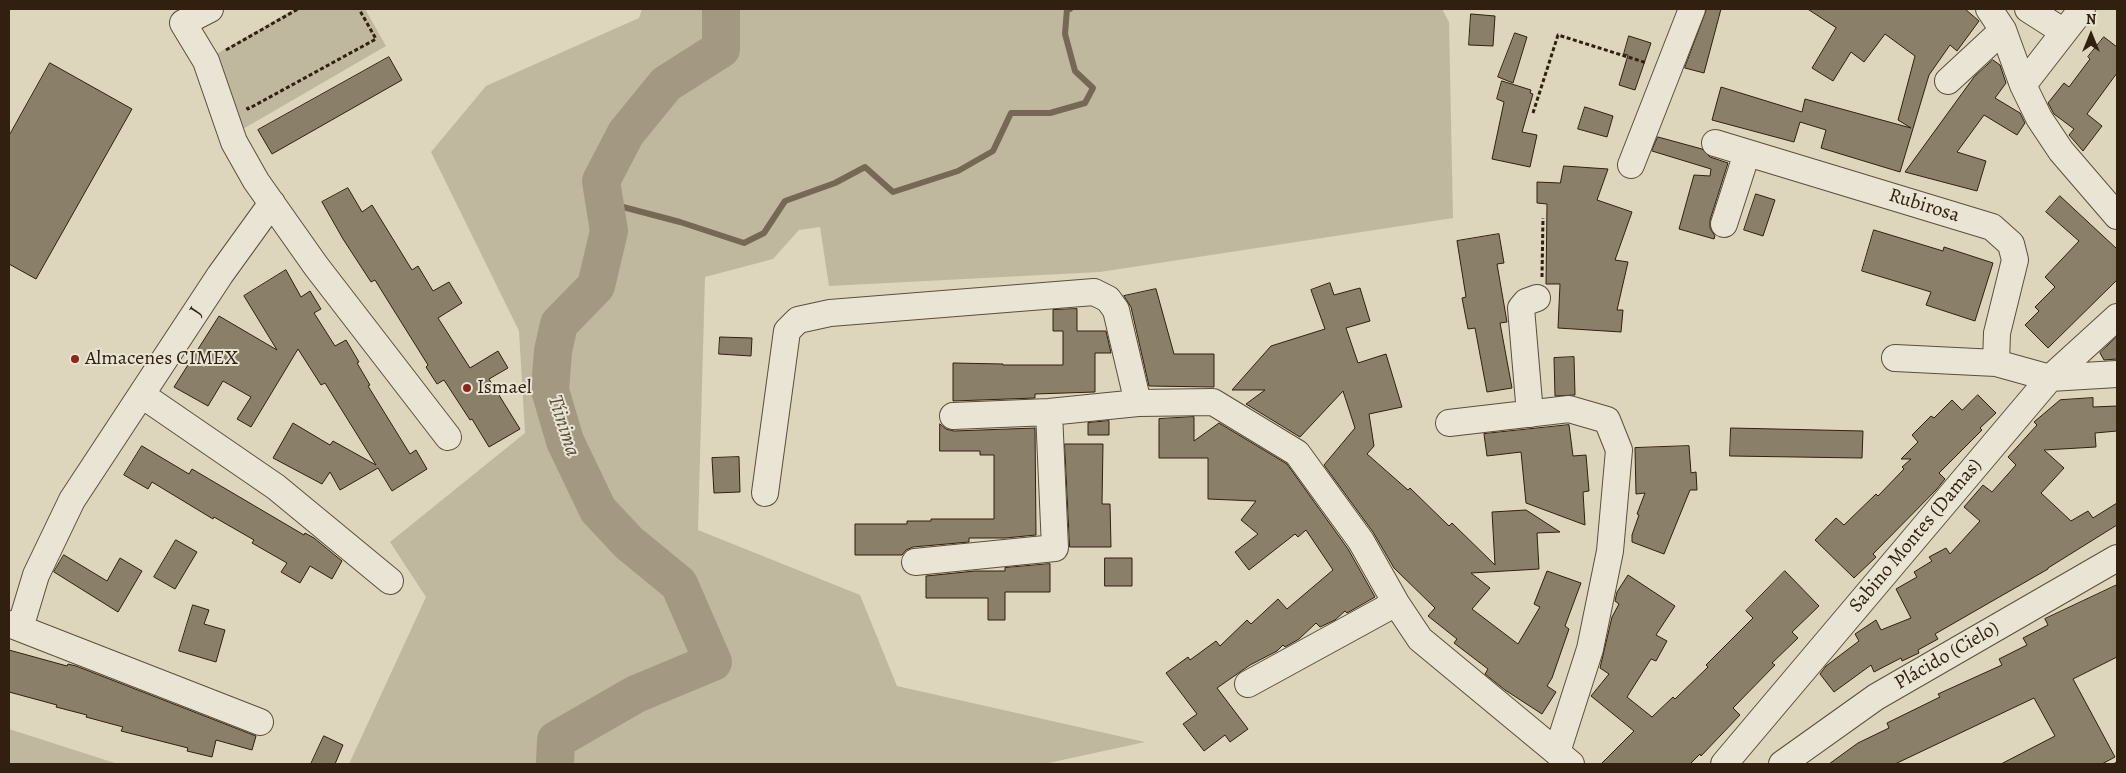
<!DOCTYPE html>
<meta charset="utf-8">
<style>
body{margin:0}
#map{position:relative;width:2126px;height:773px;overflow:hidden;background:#ddd6bc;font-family:Alegreya,serif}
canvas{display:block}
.frame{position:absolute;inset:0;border:10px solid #312010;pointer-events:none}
.north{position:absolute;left:2066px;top:10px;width:50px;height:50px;-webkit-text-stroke:4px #e9e4d3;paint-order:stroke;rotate:0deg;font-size:14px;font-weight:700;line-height:20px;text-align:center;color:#312010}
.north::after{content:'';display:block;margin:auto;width:18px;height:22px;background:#312010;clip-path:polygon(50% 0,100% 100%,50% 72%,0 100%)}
</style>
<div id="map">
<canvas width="2126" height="773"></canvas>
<div class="frame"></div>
<div class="north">N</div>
</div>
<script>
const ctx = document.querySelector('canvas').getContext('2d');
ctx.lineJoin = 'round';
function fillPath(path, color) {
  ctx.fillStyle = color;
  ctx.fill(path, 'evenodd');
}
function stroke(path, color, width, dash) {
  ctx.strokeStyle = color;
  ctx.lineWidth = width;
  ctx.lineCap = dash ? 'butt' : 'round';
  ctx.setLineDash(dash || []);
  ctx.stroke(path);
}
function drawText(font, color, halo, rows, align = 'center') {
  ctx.font = font + ' Alegreya,serif';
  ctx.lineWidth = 4;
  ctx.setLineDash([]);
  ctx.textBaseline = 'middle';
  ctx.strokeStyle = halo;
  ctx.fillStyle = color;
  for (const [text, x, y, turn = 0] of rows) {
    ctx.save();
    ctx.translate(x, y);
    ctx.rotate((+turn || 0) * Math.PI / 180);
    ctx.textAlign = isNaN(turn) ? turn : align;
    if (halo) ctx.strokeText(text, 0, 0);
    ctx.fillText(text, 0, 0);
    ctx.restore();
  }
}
fillPath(new Path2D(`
 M294 9H365L386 46 243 129 213 56Z
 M642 9H1442L1449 22 1453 218 1100 272 829 286 820 227 799 230 773 259 705 277 698 530 860 595 897 686 1145 742 1044 764H349L426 597 390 542 525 433 519 331 431 152 486 86 639 18Z
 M9 729 118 764H9Z`), '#c0b79f');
stroke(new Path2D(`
 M604 202 680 222 744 243 764 233 785 201 835 183 865 167 893 192 958 171 993 151 1011 113H1050L1085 103 1093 88 1075 71 1065 34 1067 9H1070`), '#756854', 6);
stroke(new Path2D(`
 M555 764 556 740 636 694 713 662 679 584 629 543 598 510 565 441 550 390 553 351 559 324 596 286 609 231 601 181 626 133 666 84 721 49V9`), '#a39882', 38);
const building = new Path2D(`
 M1707 9H1721L1704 73 1685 68Z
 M1808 9H1965L1979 21 1957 51 1950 45 1929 75 1900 172 1821 148 1826 130 1800 122 1794 142 1712 120 1721 87 1802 112 1805 99 1911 128 1898 120 1915 56 1885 34 1864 62 1851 52 1833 81 1812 68 1836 28Z
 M1471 14 1495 16 1493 46 1469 45Z
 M1515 33 1527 37 1513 83 1498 77Z
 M1629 36 1651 43 1635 90 1619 85 1628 55 1624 54Z
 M2104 37 2117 47V73L2087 114 2102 126 2083 151 2069 135 2074 129 2054 114 2048 103 2064 83 2069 87 2090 59 2088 57Z
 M389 57 402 80 272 154 258 130Z
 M1993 60 2000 65 2006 83 1995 98 2020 113 2025 123 2017 135 1984 115 1957 152 1986 161 1977 191 1905 172 1974 77Z
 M50 63 132 109 36 279 9 264V136Z
 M1502 81 1531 90 1530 93 1533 94 1522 132 1537 135 1530 167 1492 159 1504 102 1497 99Z
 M1585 107 1613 116 1607 137 1578 129Z
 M1658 137 1702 149 1710 157 1728 163 1710 220V228L1715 236 1714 239 1679 229 1694 175 1710 176 1711 169 1652 151Z
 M1564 166 1608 169 1597 200 1632 212 1615 260 1628 262 1617 310H1623L1621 332 1558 328 1560 284H1546L1547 204 1537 203V182L1560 183Z
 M348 188 362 212 372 205 412 270 418 266 433 291 449 282 462 303 438 318 470 368 498 351 508 368 489 379 520 429 489 447 472 419 470 420 444 380 437 384 426 367 428 365 393 309 375 280 371 282 343 239 322 202Z
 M1756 194 1775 200 1763 236 1744 230Z
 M2060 196 2117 249V280L2048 348 2025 325 2039 311 2035 307 2055 287 2045 277 2079 241 2046 212Z
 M1874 230 1943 251 1944 247 1993 263 1975 321 1926 305 1931 292 1862 271Z
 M1499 234 1504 263 1497 264 1507 322 1500 323 1512 388 1487 392 1475 328 1468 329 1462 298 1466 297 1457 241Z
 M286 270 301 297 310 291 321 309 314 313 335 346 346 340 359 362 357 363 370 385 368 386 410 454 416 450 427 469 392 491 378 468 340 490 330 472 322 484 273 458 293 423 330 445 333 441 376 465 325 383 321 385 298 349 251 427 237 419 251 397 223 381 208 406 174 387 219 316 277 350 244 296Z
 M1330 283 1334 295 1360 288 1370 321 1346 328 1358 363 1386 354 1402 407 1369 414 1374 446 1367 454 1408 490 1410 488 1449 526 1452 523 1495 565 1492 512 1526 510 1560 532 1537 533 1539 569 1471 573 1490 588 1472 609 1518 644 1540 607 1534 604 1547 571 1581 583 1565 626 1569 629 1552 678 1547 686 1556 692 1542 714 1505 690 1485 674 1488 669 1454 643 1457 639 1428 616 1435 608 1394 568 1373 532 1324 465 1355 428 1343 391 1300 437 1246 404 1265 390H1232L1271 346 1325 329 1311 290Z
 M1156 289 1174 354H1214V387L1149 386 1131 307 1124 296Z
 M1077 309V331H1106L1111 353H1095V392L1035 394V398L953 401V363L1003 364V365H1063V331H1053V310Z
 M720 337 752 338 751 356 719 354Z
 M2117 337V359L2104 360 2100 353Z
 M1574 357 1575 395 1555 396 1554 358Z
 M1978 395 1996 413 1980 428 1982 430 1939 473 1945 479 1936 490 1873 554 1876 557 1854 578 1815 540 1836 518 1844 525 1876 494 1878 496 1904 469 1902 467 1911 459H1901L1918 442 1912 435 1931 416 1934 418 1952 400 1962 410Z
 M2093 398V407L2117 406V431L2095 433 2096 447 2044 450 2064 468 2041 493 2071 521 2088 511 2093 518 2117 503V525L2048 568V569L1935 634 1938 639 1918 650 1919 653 1902 661 1901 658 1874 672 1871 665 1834 692 1820 674 1826 666 1859 641 1855 634 1876 620 1881 630 1911 618 1896 589 1917 577 1914 572 1932 561 1929 557 1946 548 1950 554 1980 521 1964 507 1983 485 1992 492 2016 465 2008 457 2037 425 2034 422 2060 400Z
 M1194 417V441L1219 423 1287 464 1348 549 1375 597 1347 613 1345 611 1335 620 1320 627 1316 623 1299 639 1285 647 1283 645 1277 651 1250 665 1217 688 1248 729 1230 742 1225 735 1204 751 1183 724 1197 714 1166 673 1188 657 1190 660 1216 641 1220 646 1247 620 1251 624 1278 599 1287 609 1333 570 1306 530 1298 537 1295 534 1249 570 1235 552 1258 534 1241 520 1256 501 1208 499V458H1159V419Z
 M1109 421V435H1088V423Z
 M940 424 946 429 954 431 1035 428 1036 535 1005 538H969V542L913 547 906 550 902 555H855V524H907V521H931V519H994V455H980V451H940Z
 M1569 425 1573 456 1586 455 1589 491 1583 492 1585 525 1526 503 1521 452 1487 456 1484 434Z
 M1731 428 1863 431 1862 458 1730 456Z
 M1065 444H1103L1102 504H1110L1111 547H1070Z
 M142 446 189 474 192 469 304 535 305 533 314 538 342 561 332 579 310 566 300 583 281 572 287 563 252 543 254 540 214 517 213 519 152 482 148 489 124 475Z
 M1689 446 1691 473 1696 472 1697 490H1690L1664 554 1632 542V535L1639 515 1637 514 1645 493 1636 494 1635 448Z
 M739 457 740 492 714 493 712 458Z
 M176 540 197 552 175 589 154 577Z
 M64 555 107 581 120 558 142 571 118 612 54 572Z
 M1105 558H1132V586H1105Z
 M1050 564V592H1005V620H988V598H926V576L975 571H1005V568Z
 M1785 571 1819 606 1792 632 1798 638 1772 663 1775 665 1733 708 1740 715 1701 756 1700 754 1690 764H1601L1634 731 1591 696 1609 674 1600 668 1612 617 1619 604 1615 601 1617 592 1628 575 1675 606 1656 635 1667 641 1656 661 1651 659 1627 697 1652 717 1673 697 1675 699 1708 667 1706 665 1753 618 1746 611Z
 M2117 585V657L2073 679 2115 757 2102 764H2001L2055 736 2034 698 1895 764H1829L1858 743 1889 728 1887 723 1940 697 1938 694 2002 665 1999 659 2027 645 2023 638 2048 625 2045 619Z
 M193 605 209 610 204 624 225 630 216 662 179 651Z
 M9 650 67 666 68 664 76 666 256 736 252 750 216 740 212 757 187 751 188 748 121 731 123 727 86 717 87 715 56 707 57 705 9 692Z
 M324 736 343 745 335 764H311Z`);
fillPath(building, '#8a7f69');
stroke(building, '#312010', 1);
const minor = new Path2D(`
 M210 9 183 23 206 61 234 142 256 181 316 266 448 437
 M1989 9 2003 30 2023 85 2039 118 2061 151 2117 216
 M2028 9 2064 32
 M1948 81 2003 30
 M2023 85 2082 9
 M1715 143 1992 227 2011 244 2015 260 1997 333 1996 363
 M1631 165 1692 9
 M1724 224 1747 153
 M1895 358 1996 363 2050 378 2117 374
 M142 395 276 487 390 581
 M1530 414 1521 308 1526 302 1537 298
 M953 416 1049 412 1138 403 1213 402 1297 453 1361 541 1396 603 1420 639 1571 764
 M1449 423 1569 409 1607 420 1619 450 1610 551 1590 649 1557 752
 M765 493 787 331 798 320 830 313 1094 292 1108 299 1116 310 1138 403
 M915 562 1055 548 1049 412
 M9 624 260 722
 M20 628 36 575 72 500 220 275 272 203
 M1248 684 1396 603
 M1724 764 2050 378 2117 317
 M1782 764 1876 697 2117 558`);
stroke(minor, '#5c4e3b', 28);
stroke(new Path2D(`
 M226 50 298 9
 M247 107 248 109 376 39 359 9
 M1533 113 1558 35 1647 63
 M1542 277 1543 218
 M2115 764 2117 763`), '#312010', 3, [4, 2.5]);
stroke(minor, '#e9e4d3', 26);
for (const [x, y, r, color] of [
 [75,359,5,"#8f2418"],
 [467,388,5,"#8f2418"]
]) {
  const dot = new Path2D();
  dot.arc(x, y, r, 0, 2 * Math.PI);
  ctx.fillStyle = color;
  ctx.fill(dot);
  stroke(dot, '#e9e4d3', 2);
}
drawText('20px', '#312010', '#e9e4d3', [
 ["Rubirosa",1924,206,17],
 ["J",197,312,-57],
 ["Sabino Montes (Damas)",1916,536,-50],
 ["Plácido (Cielo)",1947,656,-30]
]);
drawText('20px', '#312010', '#e9e4d3', [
 ["Almacenes CIMEX",85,359],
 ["Ismael",477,388]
], 'left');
drawText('italic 21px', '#594a38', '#e9e4d3', [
 ["Tíinima",563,426,72]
]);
</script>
